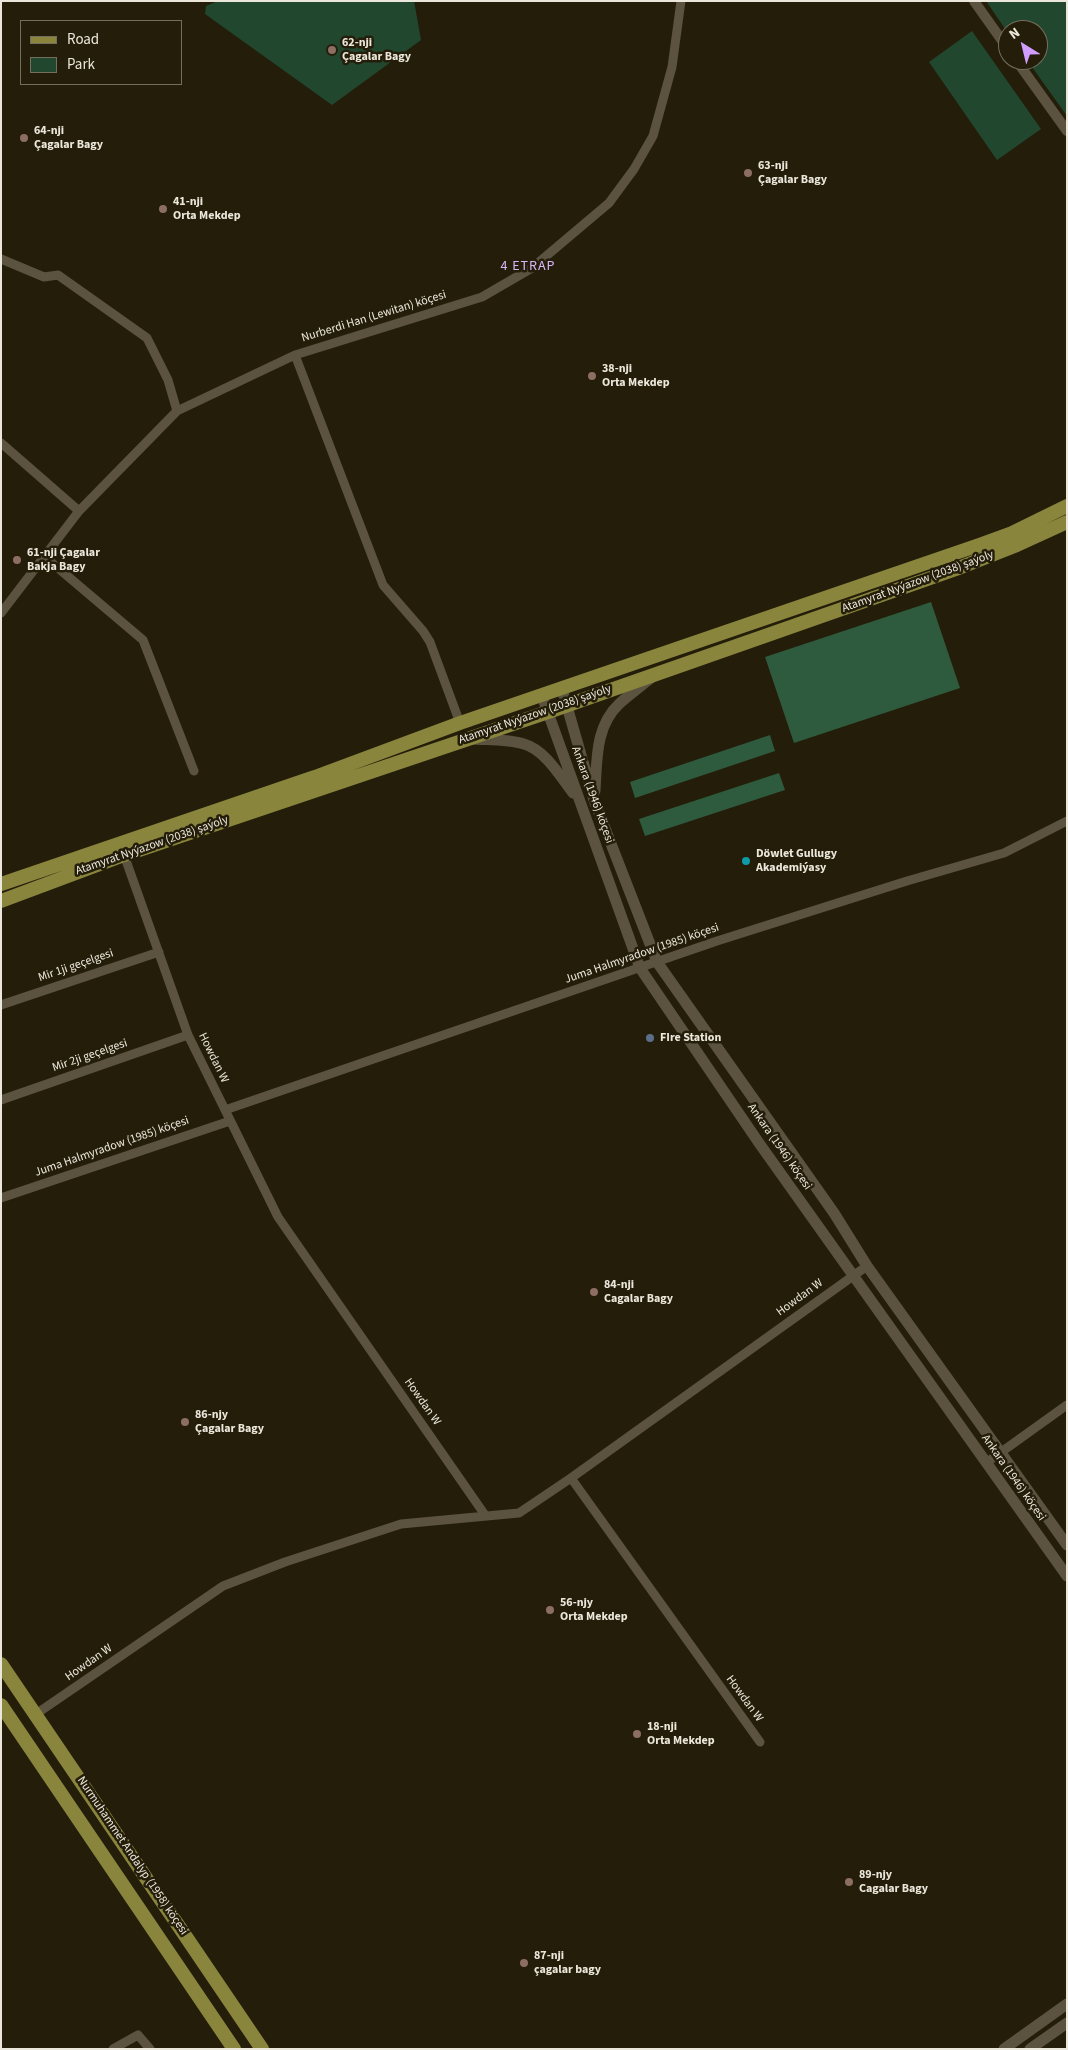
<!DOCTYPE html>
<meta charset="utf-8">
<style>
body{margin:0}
#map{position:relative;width:1068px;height:2050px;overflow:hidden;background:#241d0a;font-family:"Source Sans 3",sans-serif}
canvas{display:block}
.frame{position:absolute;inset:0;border:2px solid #ebe7db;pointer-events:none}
.legend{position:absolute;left:20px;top:20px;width:162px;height:65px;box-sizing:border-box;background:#241d0a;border:1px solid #746e5e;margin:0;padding:6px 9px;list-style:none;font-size:15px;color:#ebe7db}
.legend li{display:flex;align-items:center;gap:10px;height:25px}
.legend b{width:25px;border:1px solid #746e5e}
.north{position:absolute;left:998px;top:20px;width:50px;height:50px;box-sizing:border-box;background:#241d0a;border:1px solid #746e5e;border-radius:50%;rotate:324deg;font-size:14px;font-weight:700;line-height:20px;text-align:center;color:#ebe7db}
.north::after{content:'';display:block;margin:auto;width:18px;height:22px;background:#d09dfe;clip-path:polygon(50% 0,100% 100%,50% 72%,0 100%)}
</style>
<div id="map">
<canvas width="1068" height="2050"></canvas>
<div class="frame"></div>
<ul class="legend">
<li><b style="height:6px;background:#89853d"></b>Road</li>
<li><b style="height:14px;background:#21482f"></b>Park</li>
</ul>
<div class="north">N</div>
</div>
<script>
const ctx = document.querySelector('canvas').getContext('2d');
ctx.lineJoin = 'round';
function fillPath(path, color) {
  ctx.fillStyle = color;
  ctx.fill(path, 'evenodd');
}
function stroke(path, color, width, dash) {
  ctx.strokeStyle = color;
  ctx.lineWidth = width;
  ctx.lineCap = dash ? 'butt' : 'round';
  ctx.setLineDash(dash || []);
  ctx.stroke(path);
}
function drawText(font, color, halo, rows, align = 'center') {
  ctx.font = font + ' "Source Sans 3",sans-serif';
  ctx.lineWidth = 5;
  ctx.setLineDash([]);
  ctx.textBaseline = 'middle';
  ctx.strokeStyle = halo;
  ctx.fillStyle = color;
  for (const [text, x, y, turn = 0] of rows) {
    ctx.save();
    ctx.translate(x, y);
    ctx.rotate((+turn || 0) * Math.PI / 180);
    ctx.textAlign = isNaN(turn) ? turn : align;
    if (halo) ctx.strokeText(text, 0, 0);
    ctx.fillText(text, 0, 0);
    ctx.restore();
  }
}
fillPath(new Path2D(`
 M218 1H414L421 40 332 105 205 14 206 6Z
 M986 1H1067V116L1027 60H1038V30H1008V33Z
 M972 31 1041 129 997 160 929 62Z`), '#21482f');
fillPath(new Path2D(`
 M931 602 960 688 794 743 765 657Z
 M770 735 775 751 635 798 630 782Z
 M779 773 785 790 645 836 639 819Z`), '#2e5a3d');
stroke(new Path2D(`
 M1 259 44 277 58 275 147 338 168 380 177 411
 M295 355 383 585 423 631 430 642 460 723
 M1 443 79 511
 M45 557 143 640 194 771
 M1 613 79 511 177 411 295 355 482 297 532 268 609 203 634 169 653 136 672 67 681 1
 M123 852 188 1035 278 1217 485 1515
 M1 1005 159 952
 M1 1100 188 1035
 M225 1110 717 941 907 881 1004 853 1067 821
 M1 1198 230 1121
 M986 1463 1067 1405
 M571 1478 760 1742
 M36 1714 223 1586 285 1562 401 1524 519 1513 571 1478 867 1266
 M113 2049 138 2035 150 2049`), '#5b533f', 9);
stroke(new Path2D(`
 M974 1 1008 49
 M1016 60 1067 131`), '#5b533f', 10);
stroke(new Path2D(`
 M562 689 594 800 657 962 834 1213 867 1266 1067 1545
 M542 696 640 968 759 1143 1067 1576
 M473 739C489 740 508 739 524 744 545 750 560 776 573 793
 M595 791C597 760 595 726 620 703 630 694 641 686 651 678
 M1004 2049 1067 2004
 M1030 2049 1067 2023`), '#5b533f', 11);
stroke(new Path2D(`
 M1 884 315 777 460 723 979 545 1012 533 1067 506
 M1 901 124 855 548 712 956 569 1017 545 1067 522
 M1 1664 262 2049
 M1 1705 234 2049`), '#89853d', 14);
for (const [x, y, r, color] of [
 [332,50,5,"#8d6e63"],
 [24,138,5,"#8d6e63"],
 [748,173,5,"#8d6e63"],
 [163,209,5,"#8d6e63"],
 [592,376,5,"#8d6e63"],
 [17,560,5,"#8d6e63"],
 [746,861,5,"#0f9aa8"],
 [650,1038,5,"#5c6f8a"],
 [594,1292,5,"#8d6e63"],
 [185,1422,5,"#8d6e63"],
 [550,1610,5,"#8d6e63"],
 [637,1734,5,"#8d6e63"],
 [849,1882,5,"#8d6e63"],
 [524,1963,5,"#8d6e63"]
]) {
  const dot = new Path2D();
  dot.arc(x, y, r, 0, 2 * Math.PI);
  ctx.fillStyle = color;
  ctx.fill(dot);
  stroke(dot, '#241d0a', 2);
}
drawText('bold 12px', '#ebe7db', '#241d0a', [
 ["62-nji",342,43],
 ["Çagalar Bagy",342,57],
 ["64-nji",34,131],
 ["Çagalar Bagy",34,145],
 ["63-nji",758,166],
 ["Çagalar Bagy",758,180],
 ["41-nji",173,202],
 ["Orta Mekdep",173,216],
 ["38-nji",602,369],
 ["Orta Mekdep",602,383],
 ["61-nji Çagalar",27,553],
 ["Bakja Bagy",27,567],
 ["Döwlet Gullugy",756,854],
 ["Akademiýasy",756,868],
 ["FIre Station",660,1038],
 ["84-nji",604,1285],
 ["Cagalar Bagy",604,1299],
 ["86-njy",195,1415],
 ["Çagalar Bagy",195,1429],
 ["56-njy",560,1603],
 ["Orta Mekdep",560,1617],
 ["18-nji",647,1727],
 ["Orta Mekdep",647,1741],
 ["89-njy",859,1875],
 ["Cagalar Bagy",859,1889],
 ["87-nji",534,1956],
 ["çagalar bagy",534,1970]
], 'left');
drawText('12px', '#ebe7db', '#241d0a', [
 ["Nurberdi Han (Lewitan) köçesi",374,317,-17],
 ["Atamyrat Nyýazow (2038) şaýoly",918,582,-20],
 ["Atamyrat Nyýazow (2038) şaýoly",535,715,-19],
 ["Ankara (1946) köçesi",592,795,70],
 ["Atamyrat Nyýazow (2038) şaýoly",152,846,-19],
 ["Juma Halmyradow (1985) köçesi",642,954,-19],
 ["Mir 1ji geçelgesi",76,966,-19],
 ["Mir 2ji geçelgesi",90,1056,-19],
 ["Howdan W",213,1058,64],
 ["Juma Halmyradow (1985) köçesi",112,1147,-19],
 ["Ankara (1946) köçesi",779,1147,55],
 ["Howdan W",800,1298,-36],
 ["Howdan W",422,1402,55],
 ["Ankara (1946) köçesi",1013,1478,55],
 ["Howdan W",89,1663,-35],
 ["Howdan W",744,1699,54],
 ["Nurmuhammet Andalyp (1958) köçesi",132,1856,56]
]);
ctx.letterSpacing = '1px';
drawText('14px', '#d8b5f9', '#241d0a', [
 ["4 ETRAP",528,267]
]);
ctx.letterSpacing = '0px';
</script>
